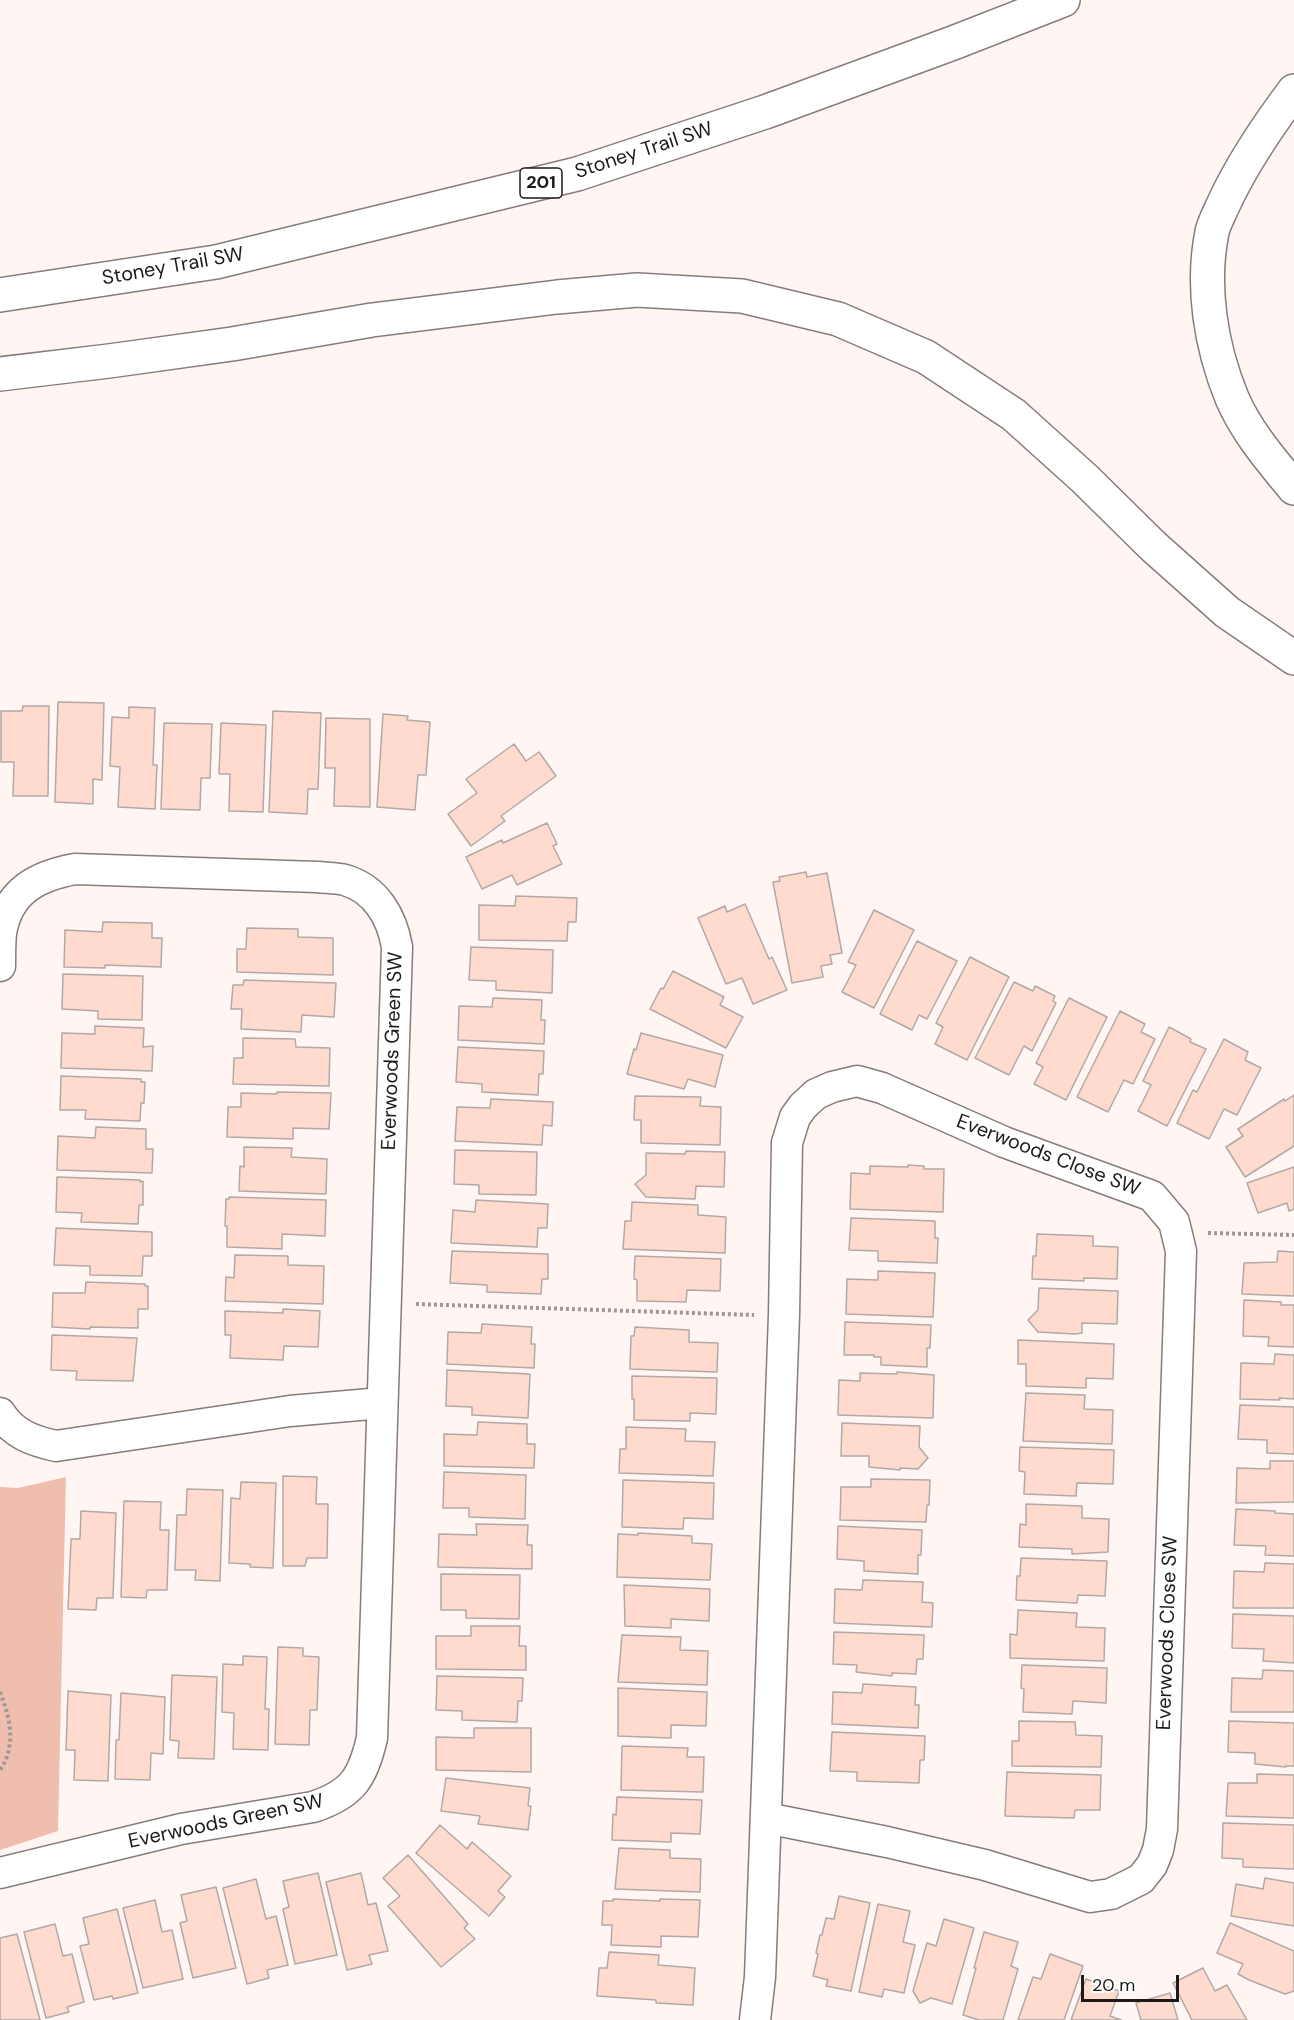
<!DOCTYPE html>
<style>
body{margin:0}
#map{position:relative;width:1294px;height:2020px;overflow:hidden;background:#fff6f3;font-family:"DM Sans",sans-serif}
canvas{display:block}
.scale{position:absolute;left:1081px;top:1975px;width:98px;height:27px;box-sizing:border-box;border:3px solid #1d1a19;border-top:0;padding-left:8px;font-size:18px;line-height:21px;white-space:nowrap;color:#1d1a19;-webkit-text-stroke:4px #fff;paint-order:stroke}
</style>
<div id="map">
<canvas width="1294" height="2020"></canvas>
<div class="scale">20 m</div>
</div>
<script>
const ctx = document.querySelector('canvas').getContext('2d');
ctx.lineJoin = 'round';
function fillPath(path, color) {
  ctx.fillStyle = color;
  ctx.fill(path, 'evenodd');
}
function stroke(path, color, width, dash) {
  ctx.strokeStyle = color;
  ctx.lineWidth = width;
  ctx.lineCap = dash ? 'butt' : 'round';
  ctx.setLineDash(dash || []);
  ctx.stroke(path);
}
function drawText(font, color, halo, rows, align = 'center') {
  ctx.font = font + ' "DM Sans",sans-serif';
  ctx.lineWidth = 6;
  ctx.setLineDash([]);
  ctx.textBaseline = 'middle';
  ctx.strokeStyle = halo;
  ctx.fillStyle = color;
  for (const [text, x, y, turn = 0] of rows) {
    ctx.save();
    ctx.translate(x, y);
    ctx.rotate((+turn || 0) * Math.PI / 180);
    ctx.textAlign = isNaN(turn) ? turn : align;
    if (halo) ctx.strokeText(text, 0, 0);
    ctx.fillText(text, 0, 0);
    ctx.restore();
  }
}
fillPath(new Path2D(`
 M66 1477 58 1831 0 1850V1487L18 1488Z`), '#efbeae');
const building = new Path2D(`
 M58 702 104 703 102 780 93 779V804L55 802Z
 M23 706H49L48 796H13L14 762H1V711H22Z
 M129 707 155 708 153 765H157L155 809 118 807 120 767 110 766 112 717 129 718Z
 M273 711 321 713 318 789H308L307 814 269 812Z
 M383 714 408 716 407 720 430 722 426 775H418L415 810 377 807Z
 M326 718 370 719V807L334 806 335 768H325Z
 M164 723 212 724 210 778H201L200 810 161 809Z
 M221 723 266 725 263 812 229 811 230 774H219Z
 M514 744 526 761 539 752 556 776 501 816 505 821 471 846 448 814 477 793 466 779Z
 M547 823 557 844 553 846 562 864 517 885 512 875 482 889 466 857 502 840 503 843Z
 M806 872 807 877 827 873 842 953 830 955 832 964 821 966 823 977 792 983 773 882 780 881 779 877Z
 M516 896 577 898 576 922H568L567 941 479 940V905L515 906Z
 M745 904 769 959 772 957 787 990 753 1004 742 978 726 984 698 918 725 906 727 912Z
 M874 910 914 930 874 1008 842 992 856 965 848 962Z
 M103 922 152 923V938H162L161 967 105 965V968L64 967 65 930 102 932Z
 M247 928 298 929V937L333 938V975L237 972V949H246Z
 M917 941 957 961 927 1019 919 1015 912 1030 880 1014Z
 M471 947 553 950 552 993 496 990V981L469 980Z
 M970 957 1009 977 967 1060 935 1044 943 1027 936 1023Z
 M673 971 724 997 720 1005 743 1017 726 1048 650 1009 661 988 663 989Z
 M63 974 143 976 142 1020 98 1019V1011L62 1009Z
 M244 980 336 983 334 1017 302 1015 301 1032 241 1029 242 1009H231L233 985H243Z
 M1014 982 1033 991 1035 986 1055 996 1053 1001 1056 1003 1032 1051 1024 1046 1009 1075 975 1058Z
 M493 998 542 1000 541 1020H545L544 1044 458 1040 459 1006 492 1007Z
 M1069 998 1107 1017 1066 1100 1034 1084 1043 1067 1036 1063Z
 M1120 1011 1145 1024 1141 1032 1155 1039 1133 1084 1124 1080 1108 1112 1077 1097Z
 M95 1026 144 1028 143 1047 153 1046 152 1071 61 1068 62 1033 95 1034Z
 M1169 1027 1191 1039 1190 1042 1206 1049 1167 1126 1138 1111 1151 1085 1143 1081Z
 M641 1033 723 1055 715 1087 688 1079 684 1089 627 1074 634 1049 636 1050Z
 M243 1038 295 1039 296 1047 330 1048 329 1086 233 1084 234 1058H243Z
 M1224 1039 1248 1052 1245 1060 1261 1068 1237 1115 1224 1109 1209 1139 1177 1123 1193 1090 1197 1092Z
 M458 1047 544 1051 543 1074H539L538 1095 482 1092V1084L456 1082Z
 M61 1076 141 1079V1082H145L144 1103H141L140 1121 85 1119 86 1110H60Z
 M277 1092 331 1093 329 1129 293 1128V1139L227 1137 228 1107H241V1093L277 1094Z
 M1294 1095V1146L1245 1177 1226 1147 1243 1136 1238 1129 1284 1099 1285 1101Z
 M635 1096 701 1097 700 1106 721 1107 720 1145 641 1143V1120H634Z
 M491 1099 553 1102 552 1126 543 1125 542 1145 455 1141 457 1107 490 1108Z
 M96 1127 146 1129V1149H153L152 1173 57 1170 58 1136 95 1138Z
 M244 1147 292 1148 291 1157 327 1159 326 1194 239 1191 240 1166 244 1167Z
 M455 1150 537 1152 536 1195 479 1194V1185L454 1184Z
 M686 1151 725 1152 724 1187 696 1186 695 1199 646 1197 635 1184 646 1175V1153L685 1154Z
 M908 1165 924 1166V1169H944L943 1212 850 1209 851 1173 870 1174V1166L908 1167Z
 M1294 1167V1209L1289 1211 1287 1203 1258 1213 1247 1183Z
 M57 1177 140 1180V1182L143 1181V1205H139L138 1224 81 1222 82 1213 56 1212Z
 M229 1197 326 1200 325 1236 282 1234V1249L227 1247V1226H225L226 1199H229Z
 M476 1200 548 1204 547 1228H538L537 1247 451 1243 453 1210 475 1212Z
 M632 1202 698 1205V1215L726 1217 725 1253 623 1249 625 1221H631Z
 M851 1218 935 1221V1238H938L937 1263 878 1261V1251L849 1250Z
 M56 1228 152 1232V1256H143L142 1276 90 1275V1266L54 1265Z
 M1037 1234 1093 1236V1246L1118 1247 1117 1279 1084 1278V1281L1032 1279 1033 1256H1036Z
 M452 1251 548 1254V1279H542L541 1294 487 1292V1285L450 1283Z
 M1278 1251 1294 1252V1296L1242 1294 1244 1263 1277 1262Z
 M235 1255 288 1256V1265L324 1266 323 1304 225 1301 226 1277 234 1278Z
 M635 1256 721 1259 720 1291 687 1290 686 1302 637 1301V1280L634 1279Z
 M878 1271 935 1273 933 1317 846 1314 847 1279 878 1280Z
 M86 1282 145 1284V1286H148V1309H138V1328L90 1327V1329L52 1327 53 1293H85Z
 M1039 1288 1118 1291 1117 1324 1082 1323V1333L1075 1334 1038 1332 1028 1320 1038 1310Z
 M1244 1300 1281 1302V1305H1294V1347L1268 1346 1269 1337 1243 1336Z
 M283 1309 320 1311 318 1347 284 1346 283 1360 230 1358 231 1335H225V1311L283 1313Z
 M845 1322 931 1325 930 1348H927V1367L881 1365V1357H874V1355H844Z
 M482 1324 532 1327 531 1344H535L534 1368 447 1364 448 1332 481 1333Z
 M635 1327 689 1330V1342L718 1343 717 1372 630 1369 631 1336H634Z
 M52 1335 137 1338 133 1381 76 1380 77 1371 51 1370Z
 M1018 1340 1114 1344 1113 1379 1086 1378V1388L1026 1386V1364H1018Z
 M1275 1354 1294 1355V1399L1279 1398 1280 1400 1240 1399 1241 1363 1274 1364Z
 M447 1370 530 1374 528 1418 472 1415V1407L446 1406Z
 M897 1372 934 1375 933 1418 838 1415 839 1380 860 1381V1373L897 1374Z
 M632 1376 717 1378 716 1414 690 1413V1421L634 1420V1399H632Z
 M1026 1393 1085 1395 1084 1409 1113 1410 1112 1444 1023 1441Z
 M1240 1405 1294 1407V1454L1267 1453V1440L1238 1439Z
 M478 1422 527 1424V1444H535L534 1468 444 1466V1434L477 1435Z
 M842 1423 920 1426 919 1447 928 1458 918 1469 900 1468V1470L869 1467V1456H841Z
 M626 1427 686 1429 685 1441 715 1442 713 1476 619 1473 620 1449H626Z
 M1020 1447 1114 1450 1113 1484 1077 1483 1076 1496 1024 1494 1025 1472 1019 1471Z
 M1270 1461H1294V1502L1236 1503 1237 1468 1270 1469Z
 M444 1472 526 1475 525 1519 469 1517V1508H443Z
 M283 1476 317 1477 316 1504H328L327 1558H307L305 1566H283Z
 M871 1479 930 1480 929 1505H927L926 1522 840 1520 841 1487H871Z
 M623 1480 714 1483 713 1519 684 1518 683 1529H677L622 1527Z
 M241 1482 276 1483 273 1568 250 1567V1564L229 1563 231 1498 240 1499Z
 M187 1489 223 1490 220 1581 195 1580 196 1570H175L177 1515H186Z
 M124 1501 161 1502 160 1530H169L167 1590H147L146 1598 121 1597Z
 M1026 1504 1082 1506V1518L1109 1519 1108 1552 1072 1554V1549L1019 1547 1020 1524 1026 1525Z
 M1236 1509 1275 1511V1513L1294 1514V1556L1265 1555 1266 1546 1234 1545Z
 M81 1511 116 1513 113 1598H97L96 1610 68 1609 71 1539H80Z
 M476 1524 528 1525 527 1545H532V1569L438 1567 439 1534 477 1535Z
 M838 1526 922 1530 921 1555H918V1574L864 1571V1561L837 1559Z
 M638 1533 692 1536V1543L712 1544 710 1580 617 1577 618 1534 638 1535Z
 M1021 1558 1107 1561 1105 1596 1078 1595 1077 1603 1016 1600 1017 1576H1020Z
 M1265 1563 1294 1564V1608H1233L1234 1571 1264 1572Z
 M441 1574 520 1575 519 1619 466 1618V1610H441Z
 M863 1580 923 1582 922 1602 933 1603 932 1627 834 1623 835 1589 862 1590Z
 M624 1585 710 1589 709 1621 671 1619V1628L625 1626Z
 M1018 1610 1077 1613 1076 1627 1105 1628 1104 1661 1010 1658V1634L1017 1635Z
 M1233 1614 1294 1616V1663L1263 1661 1264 1649 1232 1648Z
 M471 1626H520L519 1646H526V1670L436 1669V1636H471Z
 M834 1632 924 1635 923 1659H917L916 1674 892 1673V1676L856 1672 857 1665 833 1664Z
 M622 1635 681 1637 680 1650 708 1651 707 1685 618 1682Z
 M278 1647 303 1648V1656L319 1657 317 1710H310L309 1745 275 1744Z
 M243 1656 267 1657 265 1709H269L268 1750 233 1749 234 1713 222 1712 223 1664 243 1665Z
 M1022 1665 1107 1668 1106 1703 1073 1701 1072 1714 1023 1712 1024 1689 1021 1688Z
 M1263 1670 1294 1671V1712H1231L1232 1678 1262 1679Z
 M172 1675 217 1677 214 1759 178 1758 179 1741 170 1740Z
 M437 1676 523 1678 522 1701H518L517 1722 462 1720V1711L436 1710Z
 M863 1684 916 1687 915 1705H919L918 1728 832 1724 833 1692 862 1693Z
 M618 1688 707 1692 706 1726 671 1725V1738L618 1736Z
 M68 1691 111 1695 108 1781 74 1780 75 1750H66Z
 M121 1693 165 1697 163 1754 151 1753 150 1780 115 1779 116 1740H119Z
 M1019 1721 1075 1722 1076 1735 1102 1736 1101 1767 1012 1766V1741H1019Z
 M1229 1721 1294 1723V1766H1286V1767L1255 1764V1753L1228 1752Z
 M474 1728H531V1772L436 1770V1737L474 1738Z
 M832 1732 925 1736 924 1760H920L919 1783 857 1781V1772L830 1771Z
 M622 1746 688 1748 687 1757H704L703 1792 621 1790Z
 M1007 1772 1101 1775 1100 1810H1075L1074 1818 1005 1816Z
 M1257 1774 1294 1775V1818L1226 1816 1228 1783H1257Z
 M446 1778 530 1788 528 1806H531L528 1830 478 1824 480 1816 441 1811Z
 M617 1797 702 1800 700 1834 671 1833V1842L612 1840 613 1814 616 1815Z
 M1223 1823 1294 1825V1869L1243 1867V1859L1222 1858Z
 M440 1825 467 1849 472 1842 511 1876 498 1891 505 1897 489 1916 416 1853Z
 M619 1848 670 1850V1858L701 1859 700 1892 615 1889Z
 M408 1855 468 1924 464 1928 475 1939 441 1967 388 1906 400 1896 383 1878Z
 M318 1873 337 1955 295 1964 283 1909 289 1907 283 1881Z
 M361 1873 368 1905 376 1903 388 1951 369 1955 372 1964 347 1970 326 1882Z
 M1265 1878 1294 1883V1926L1231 1916 1236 1884 1263 1889Z
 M256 1879 266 1919 276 1916 288 1965 267 1970 269 1978 247 1984 223 1888Z
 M216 1887 236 1968 193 1978 180 1923 187 1921 181 1895Z
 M839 1896 870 1903 851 1991 826 1986 828 1980 813 1976 818 1954 816 1953 820 1935H822L826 1918 834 1919Z
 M613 1899 660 1901V1899L700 1900 698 1937 661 1936V1947L611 1945 612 1925H602L603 1901H613Z
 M155 1900 162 1932 172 1930 183 1979 143 1988 123 1908Z
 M878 1904 910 1911 903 1942 915 1945 904 1993 884 1989 882 1997 859 1992Z
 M117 1909 138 1993 113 1999 112 1996 94 2000 80 1946 89 1944 83 1918Z
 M944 1919 974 1928 952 2004 931 1998 920 2003 913 1991 927 1943 936 1946Z
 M1230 1923 1294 1951V1991L1285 1994 1249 1980 1238 1974 1243 1964 1217 1953Z
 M55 1924 63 1956 72 1954 84 2002 67 2007 69 2012 46 2018 24 1932Z
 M984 1932 1018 1942 1011 1966 1018 1969 1003 2020H979L963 2015 976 1968H974Z
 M17 1934 40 2020H0V1938Z
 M609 1952 659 1955 658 1965 695 1968 693 2005 656 2003V2000L597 1996 599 1968H607Z
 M1050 1954 1083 1966 1064 2020H1018L1033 1977 1041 1979Z
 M1203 1968 1215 1991 1227 1985 1247 2020H1192L1173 1983Z
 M1086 1979 1119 1991 1110 2016 1121 2020H1071Z
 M1170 1993 1178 2020H1140H1141L1136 2003Z`);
fillPath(building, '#ffdace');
stroke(building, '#b2a9a7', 1.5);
const street = new Path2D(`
 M0 966C0 955 0 943 1 933 8 891 37 876 75 869L317 877C326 878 337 878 345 880 376 889 392 917 397 947L372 1738C363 1777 353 1794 313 1807L181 1829 0 1873
 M0 1413C13 1434 33 1441 56 1446L290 1411 382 1403
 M755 2020 760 1977 784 1315 787 1143 795 1117 803 1106 816 1094 832 1087 857 1081 882 1088 1004 1142 1152 1196 1174 1222 1181 1251 1162 1829 1158 1850 1152 1865 1141 1879 1111 1894 1090 1897 985 1865 887 1842 766 1818`);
const highway = new Path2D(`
 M1294 91C1267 127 1243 162 1224 203 1220 212 1214 223 1212 232 1201 287 1211 347 1232 398 1246 431 1271 460 1294 488
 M0 295 216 262 577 174 765 112 953 43 1063 0
 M0 374 109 361 232 344 372 320 557 297 637 290 742 296 838 319 926 357 1014 415 1085 479 1153 546 1227 612 1294 658`);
stroke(street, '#857d7b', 33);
stroke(highway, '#857d7b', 36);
stroke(new Path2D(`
 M1208 1233 1294 1235
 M416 1304 754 1315
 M0 1692C10 1718 17 1745 0 1770`), '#9d9795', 4, [3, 3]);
stroke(street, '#fff', 30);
stroke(highway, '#fff', 33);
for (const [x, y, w] of [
 [541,183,42]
]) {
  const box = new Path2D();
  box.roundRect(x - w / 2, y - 15, w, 30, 4.5);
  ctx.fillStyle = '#fff';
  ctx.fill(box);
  stroke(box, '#1d1a19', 1.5);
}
drawText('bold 18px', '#1d1a19', null, [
 ["201",541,183]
]);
drawText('20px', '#1d1a19', '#fff', [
 ["Stoney Trail SW",644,151,-18],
 ["Stoney Trail SW",173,267,-10],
 ["Everwoods Green SW",393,1051,-88],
 ["Everwoods Close SW",1048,1156,21],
 ["Everwoods Close SW",1168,1633,-88],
 ["Everwoods Green SW",226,1822,-12]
]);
</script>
